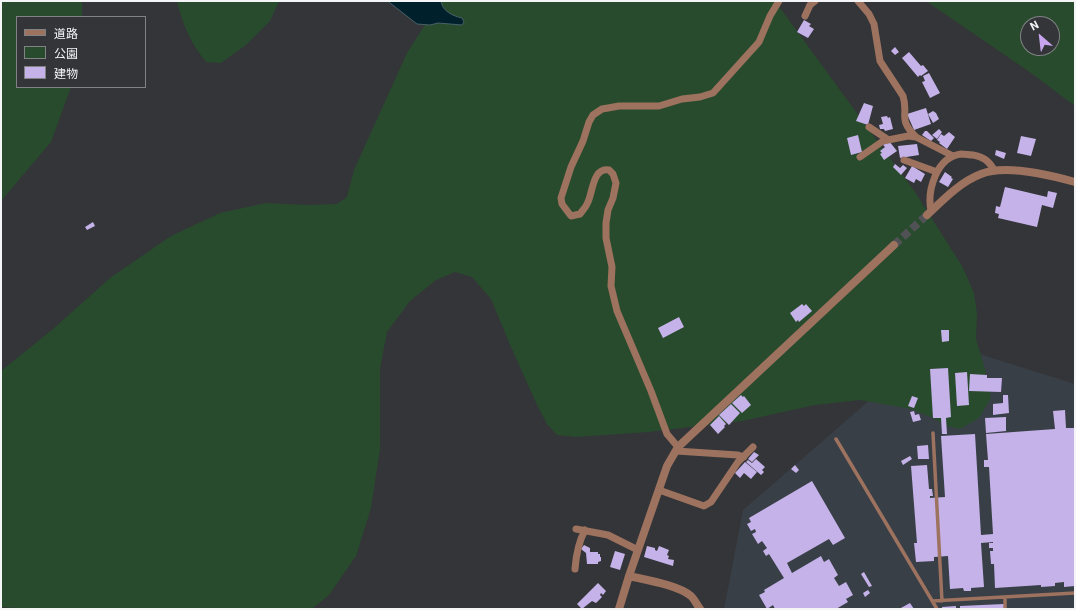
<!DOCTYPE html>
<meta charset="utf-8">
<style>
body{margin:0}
#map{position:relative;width:1076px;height:610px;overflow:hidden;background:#333538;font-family:Roboto,"Noto Sans JP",sans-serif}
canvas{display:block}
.frame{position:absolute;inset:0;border:2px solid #f3f5f7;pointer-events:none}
.legend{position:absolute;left:16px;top:16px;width:130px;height:72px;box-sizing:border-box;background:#333538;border:1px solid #808284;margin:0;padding:5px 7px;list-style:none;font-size:12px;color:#f3f5f7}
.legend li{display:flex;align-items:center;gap:8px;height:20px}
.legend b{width:20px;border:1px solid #808284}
.north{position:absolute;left:1020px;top:16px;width:40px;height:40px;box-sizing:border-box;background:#333538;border:1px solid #808284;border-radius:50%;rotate:332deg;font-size:11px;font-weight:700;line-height:16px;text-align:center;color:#f3f5f7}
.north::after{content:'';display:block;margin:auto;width:14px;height:18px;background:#c8a5ee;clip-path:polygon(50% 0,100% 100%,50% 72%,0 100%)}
</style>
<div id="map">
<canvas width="1076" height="610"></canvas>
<div class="frame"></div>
<ul class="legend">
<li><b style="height:5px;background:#9d725f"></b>道路</li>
<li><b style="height:11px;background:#294b2d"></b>公園</li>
<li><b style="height:11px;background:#c4b2e8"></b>建物</li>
</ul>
<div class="north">N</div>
</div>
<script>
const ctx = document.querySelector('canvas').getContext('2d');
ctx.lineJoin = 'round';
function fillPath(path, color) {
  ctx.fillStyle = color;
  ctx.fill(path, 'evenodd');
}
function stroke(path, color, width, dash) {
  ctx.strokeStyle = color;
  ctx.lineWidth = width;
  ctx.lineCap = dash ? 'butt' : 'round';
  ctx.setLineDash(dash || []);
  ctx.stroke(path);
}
fillPath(new Path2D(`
 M938 341 1075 384V609H724L743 510Z`), '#393f47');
fillPath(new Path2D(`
 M1 1H82V17H17V87H71L51 142 1 201Z
 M177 1H279L270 21 246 45 221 63 206 62C191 44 182 23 177 1Z
 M440 1H775L875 138 913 189 962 266 974 293 977 314 976 339 985 369 991 398 979 418 960 429 946 426 933 418 911 409 860 400 815 405 742 421 648 432 576 437 557 435 547 424 538 407 511 347 491 299 472 277 455 272 436 280 410 301 387 332 380 369V449L371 508 356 556 329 595 312 609H39L1 607V371L53 329 110 278 171 236 220 213 266 203 309 205 337 204 347 197 354 170 407 53Z
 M926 1H1075V106L1031 73ZM1028 24H1052V48H1028Z`), '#294b2d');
const water = new Path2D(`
 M389 1H441C442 11 453 16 462 18L464 22 462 25 438 23 430 25 417 24 390 3Z`);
fillPath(water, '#00202c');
stroke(water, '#496069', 1);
fillPath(new Path2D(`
 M804 20 811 24 809 26 814 29 808 38 797 32Z
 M895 47 899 52 895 55 891 51Z
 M909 52 921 66 923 65 928 71 921 76 920 75 918 77 902 58Z
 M929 73 940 93 930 98 922 82 925 81 923 76Z
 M864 103 873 106 868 125 856 121Z
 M926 108 931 124 914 130 907 114Z
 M933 111 936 113 939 119 933 123 928 114Z
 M887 116 888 118 890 117 893 129 885 131 884 129H880L879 125 883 124 881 117Z
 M939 129 942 132 937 139 932 135Z
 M925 131H927L934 138 931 141 922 135Z
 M949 132 955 137 947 149 939 143 940 142 937 140 941 134 944 136Z
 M858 135 862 152 851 155 847 138Z
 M1021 136 1036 139 1031 156 1017 153Z
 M889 141 897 151 884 160 880 154 882 153 880 151 885 147 883 145Z
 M917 144 919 155 900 158 898 146Z
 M996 150 1006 153 1004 159 995 155Z
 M895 164 900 168 903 165 907 168 901 175 893 167Z
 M912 166 925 174 921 182 916 179 914 183 905 178Z
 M945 172 952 177 951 178 953 179 948 187 939 182Z
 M1005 187 1047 197 1048 191 1057 193 1053 208 1042 205 1037 227 998 218 999 214 995 213 996 206 1000 207Z
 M93 222 95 226 87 230 85 227Z
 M802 304 804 306 806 304 812 311 799 322 798 320 796 322 790 313Z
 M679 317 684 327 663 338 658 328Z
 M941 330H949V341L942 342Z
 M948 368 951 417 946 418 947 434H942L941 418H933L930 369Z
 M967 372 969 405 957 406 955 373Z
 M970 374 987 375V378H1002L1001 392 969 391Z
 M741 395 743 397 744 396 751 405 742 413 732 403Z
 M1003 395H1008L1009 413 993 415V404L1003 403Z
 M912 396 918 398 914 408 908 406Z
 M731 404 740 413 729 425 719 415Z
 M1065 410 1066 428H1075V586L1064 587V582L1055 583V586L1041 587V585L995 588 994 564H991L990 551H993V548H989V543H993V542L981 543 984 587 971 588V591H964L963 588 950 589 948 556 934 557V561L916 562 914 543H917L911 466 927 465 929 489H932L933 496H930V498L945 497 941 436 975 434 981 535 993 534 989 467H984V460H988L986 434 1055 429 1053 411Z
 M914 411 915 415 919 414 921 420 913 422 910 412Z
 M719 416 726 424 724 426 725 427 718 434 710 425Z
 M1006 417V431L986 433 985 418Z
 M928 445 929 459H918L917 446Z
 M754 452 759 455 752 462 748 459Z
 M910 456 912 459 903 465 901 461Z
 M756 459 765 467 762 470 764 472 761 475 746 462 748 460 752 463Z
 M745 462 757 472 751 479 744 473 740 478 735 473Z
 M795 465 799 470 796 473 791 469Z
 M812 481 845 538 833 545 829 539 787 563 792 573 821 556 824 562 829 559 838 575 834 578 839 586 846 582 853 595 846 599 848 602 836 609H775L773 605 767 609 759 595 765 592 764 590 784 578 769 554 766 556 763 551 767 548 762 541 758 544 752 534 756 532 755 529 751 531 747 524 751 522 749 518Z
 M584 545 590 548V552H598V554H600V557H601V561L598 562V564H587L586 553 581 549Z
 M647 546 655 548V550L657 551 659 546 669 550 667 555 669 556 668 559 674 560 673 566 644 557Z
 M615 551 625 554 620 570 610 567Z
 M864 572 872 586 869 587 861 574Z
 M598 583 606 591 603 595 601 593 600 595 602 597 596 603 592 601 582 609 577 604Z
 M868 590 870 593 865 597 863 593Z
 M910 603 914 609H899Z
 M1004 604V609H960V606Z
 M956 606V609H942V607Z`), '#c4b2e8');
stroke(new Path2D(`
 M894 245 927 215`), '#505255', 8, [8, 4]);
stroke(new Path2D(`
 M933 433 942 601
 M836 439 937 609
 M1005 597V609
 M932 601 1075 593`), '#9d725f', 3.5);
stroke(new Path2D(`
 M858 1 869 14 874 24 880 61 903 96C909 116 897 118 916 137
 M805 16 810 5 815 1
 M869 127 887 139
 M860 157 883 141 908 136 916 137 953 156
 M904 160 937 172
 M931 211C927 191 936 157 961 154 965 154 969 155 973 155 984 157 989 161 994 170
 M678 447 667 434 651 391 617 311 611 286 612 267 606 238V223L608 210 613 198 616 183 613 174 609 170C592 167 593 194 587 204 586 207 582 211 580 214L571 216 562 204 561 198 571 167 583 141 589 122 593 115 602 109 608 108 619 106H659L682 99 700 97 713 93 759 42 770 16 779 1
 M676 451 738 455 744 457
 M659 490 704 506 711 502 738 462 753 447
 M576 529 608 535 638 550
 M575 569C576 555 578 543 585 530`), '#9d725f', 7);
stroke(new Path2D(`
 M927 215C943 200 960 182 981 174 1005 164 1050 175 1075 182
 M629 576C646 580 678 585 691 596 695 600 697 605 700 609
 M619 609 629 576 667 466 678 447 894 245`), '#9d725f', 8);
</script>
